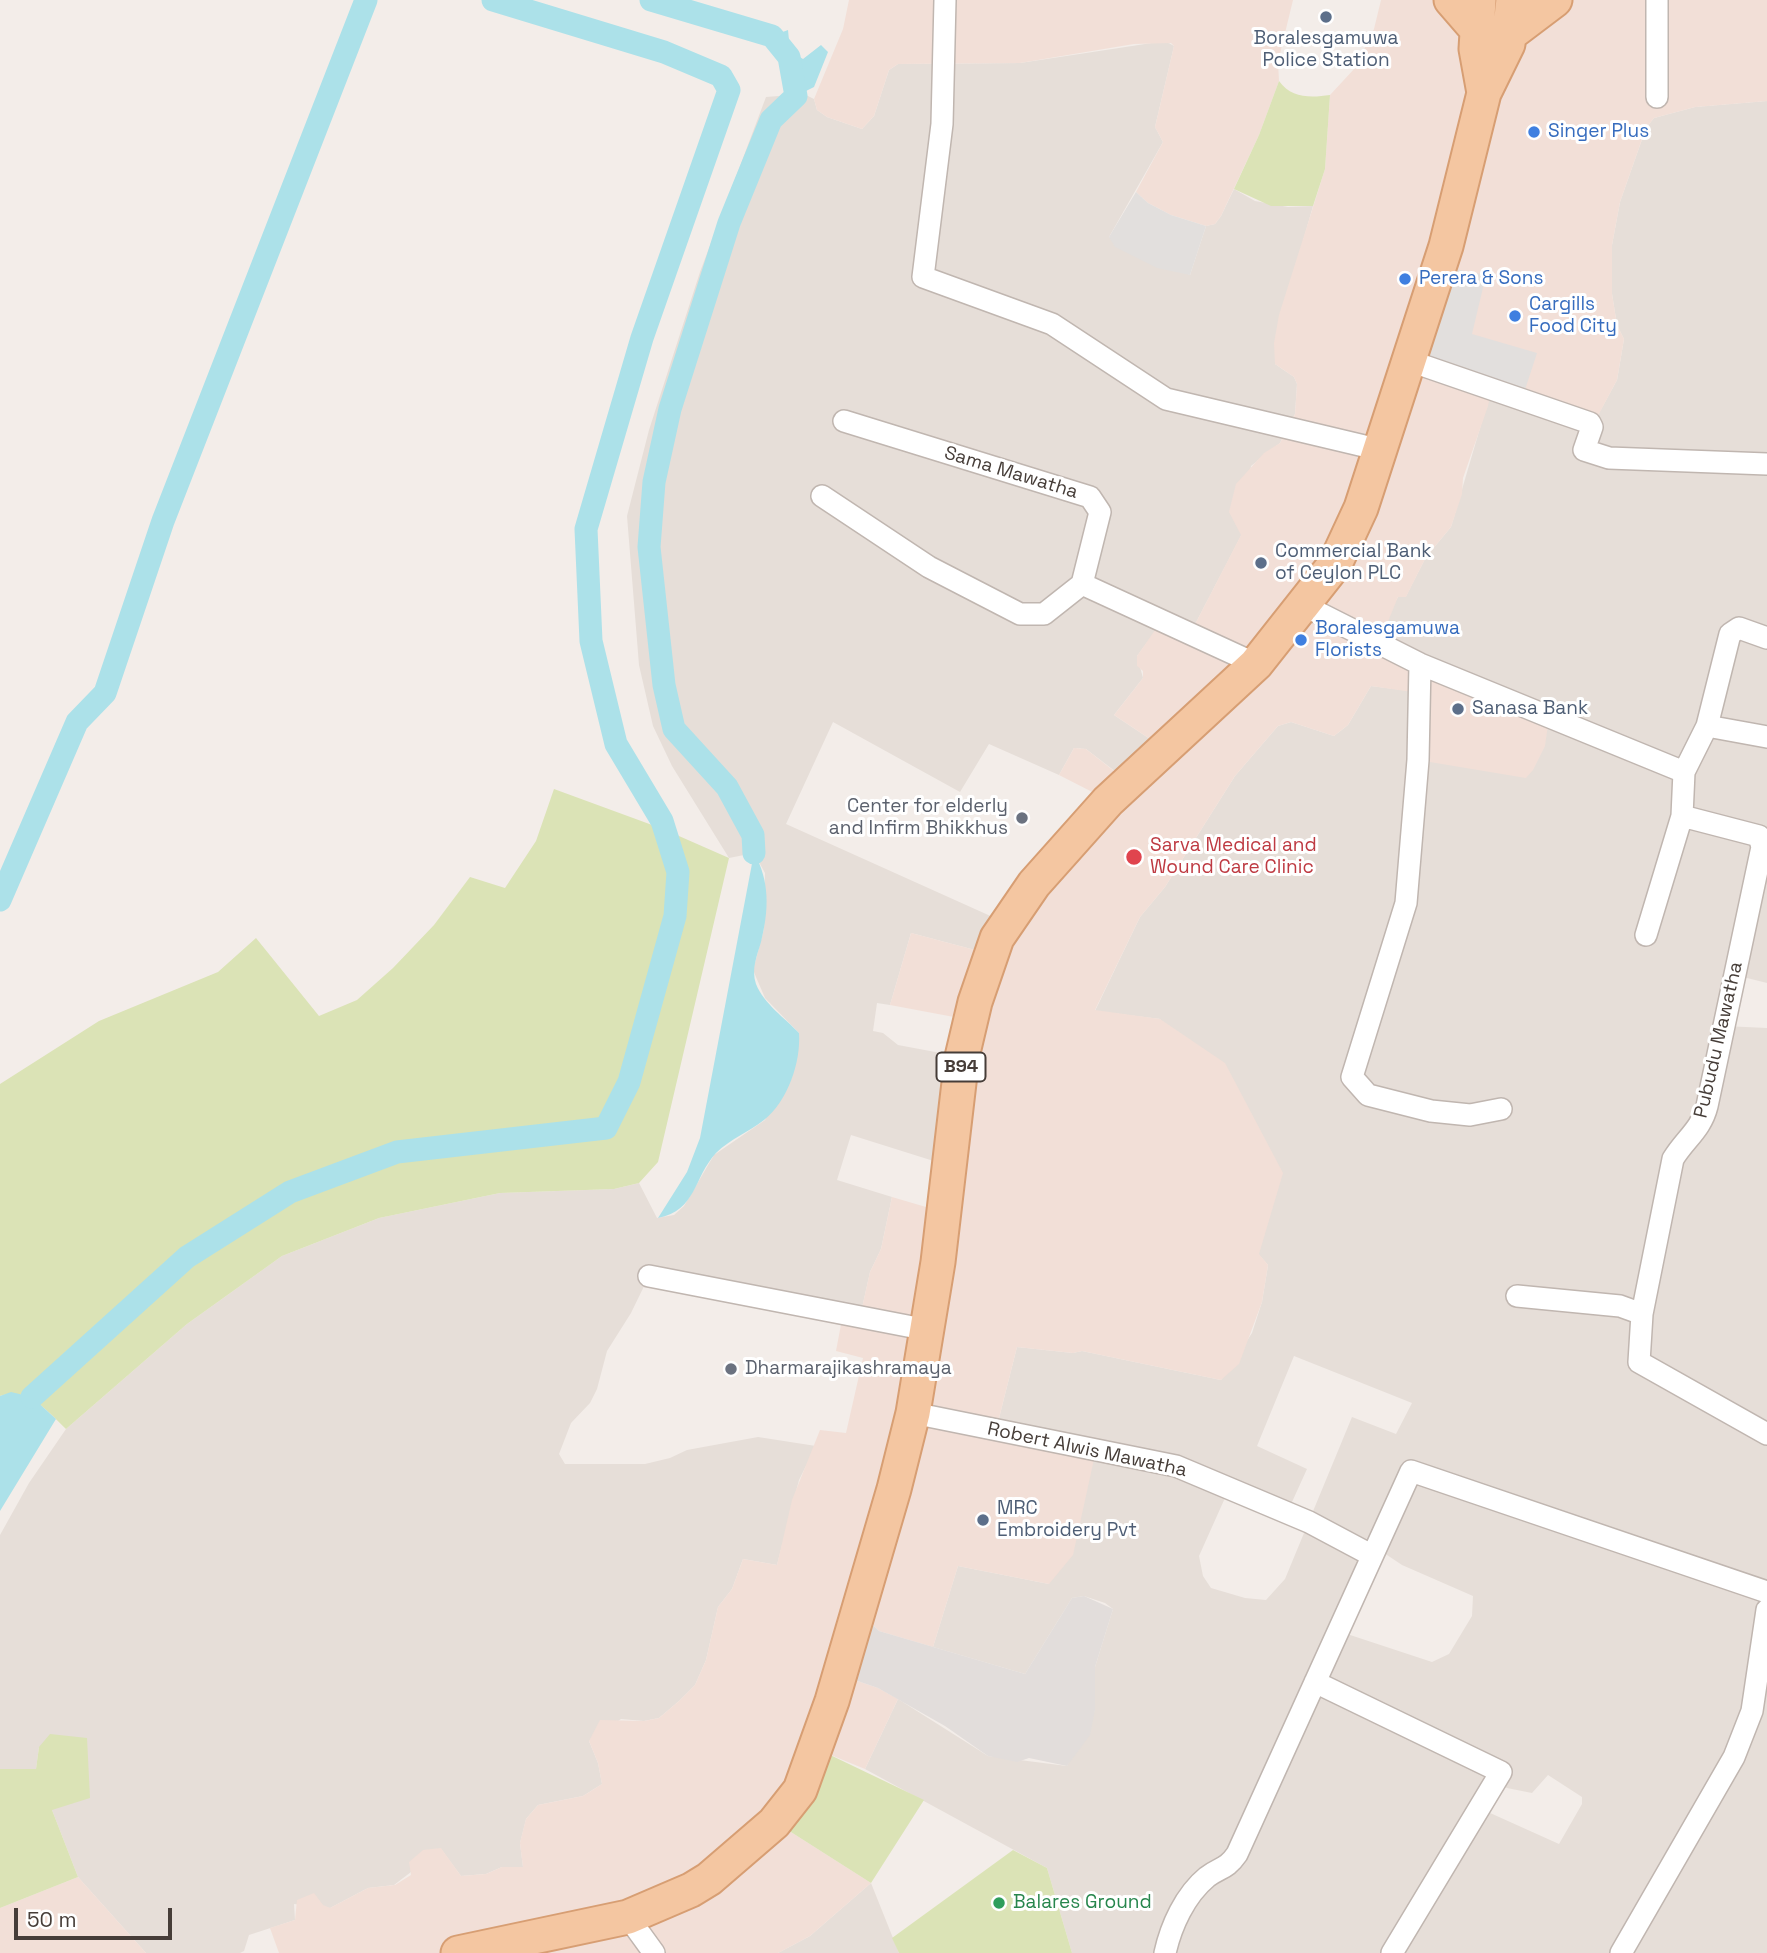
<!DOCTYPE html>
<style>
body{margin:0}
#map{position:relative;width:1767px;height:1953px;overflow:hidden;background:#f3ede9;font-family:"Space Grotesk",sans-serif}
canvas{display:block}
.scale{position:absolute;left:14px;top:1908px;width:158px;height:32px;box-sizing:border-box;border:4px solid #463d38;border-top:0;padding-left:9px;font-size:21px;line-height:24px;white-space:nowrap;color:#463d38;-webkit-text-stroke:5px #fff;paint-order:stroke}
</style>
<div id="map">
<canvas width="1767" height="1953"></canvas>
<div class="scale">50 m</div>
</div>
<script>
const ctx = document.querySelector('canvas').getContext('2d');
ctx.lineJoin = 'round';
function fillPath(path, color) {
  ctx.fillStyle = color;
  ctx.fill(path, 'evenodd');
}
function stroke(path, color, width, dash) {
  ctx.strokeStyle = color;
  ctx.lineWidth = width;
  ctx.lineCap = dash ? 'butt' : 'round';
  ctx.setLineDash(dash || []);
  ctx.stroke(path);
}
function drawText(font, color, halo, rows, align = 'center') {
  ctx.font = font + ' "Space Grotesk",sans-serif';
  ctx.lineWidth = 6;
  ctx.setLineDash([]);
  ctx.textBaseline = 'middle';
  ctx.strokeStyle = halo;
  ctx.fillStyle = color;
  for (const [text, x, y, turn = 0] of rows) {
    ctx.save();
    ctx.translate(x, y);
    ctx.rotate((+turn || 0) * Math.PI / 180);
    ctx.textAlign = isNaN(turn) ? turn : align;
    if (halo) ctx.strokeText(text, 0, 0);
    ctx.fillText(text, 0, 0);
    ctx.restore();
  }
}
fillPath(new Path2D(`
 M1165 41 1174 46 1155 127 1163 142 1109 237 1190 275 1206 226 1215 224 1221 216 1234 189 1255 201 1288 207 1313 206 1299 255 1275 364 1294 377 1297 384 1295 414 1280 443 1251 466 1242 534 1190 634 1146 644 1137 656 1143 678 1114 715 1165 749 1129 782 1086 749 1074 748 1059 775 989 744 960 792 833 722 786 824 1006 923 990 954 911 933 890 1005 877 1003 873 1031 883 1033 898 1045 962 1057 940 1163 851 1135 837 1180 892 1197 881 1249 870 1272 860 1317 649 1276 631 1313 607 1351 597 1389 590 1403 571 1423 559 1454 565 1464H645L670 1458 687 1450 758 1437 816 1446 799 1480 777 1565 743 1559 732 1589 718 1607 706 1660 695 1685 679 1701 659 1718 644 1721 621 1719 589 1741 598 1763 602 1784 583 1796 538 1805 526 1819 520 1843 523 1867H502L486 1874 461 1876 441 1849 394 1885 368 1888 330 1908 294 1904 295 1920 249 1935 244 1951 240 1953H146L78 1877 52 1810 39 1747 36 1769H0V1535L29 1483 66 1429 187 1324 282 1256 379 1218 500 1193 614 1189 639 1183 657 1218 674 1215 684 1206 714 1155 765 1120 799 1033 765 998 753 970 764 929 765 873 754 853 729 858 672 766 653 726 639 665 627 516 649 430 700 272 766 97 804 94 814 99 817 110 827 117 862 129 874 116 889 70 898 64 1020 63Z
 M1767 101V983L1735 975 1724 1026 1767 1028V1953H1072L1047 1868 865 1769 898 1699 988 1756 1067 1766 1095 1710V1667L1113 1609 1105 1603 1084 1596 1072 1598 1025 1674 933 1647 958 1566 1049 1584 996 1430 1017 1347 1073 1353 1082 1351 1221 1380 1252 1333 1262 1302 1268 1265 1259 1255 1160 1019 1095 1011 1140 917 1165 887 1235 776 1278 726 1291 722 1334 736 1348 725 1371 686 1419 692 1525 778 1373 641 1398 597 1406 596 1426 557 1451 527 1492 387 1592 426 1617 380 1624 339 1617 325 1612 294V245L1620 202 1646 128 1654 118 1695 107ZM1294 1356 1412 1403 1396 1434 1352 1417 1285 1579 1266 1600 1245 1598 1211 1588 1203 1576 1199 1556 1229 1489 1287 1513 1307 1469 1257 1446ZM1375 1547 1402 1565 1473 1596 1472 1616 1449 1654 1432 1662 1338 1631ZM1548 1775 1582 1797V1804L1559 1844 1479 1808 1495 1782 1507 1788 1532 1793Z
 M871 1883 899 1953H778L810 1936Z`), '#e6ded8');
fillPath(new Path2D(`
 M849 0H1293L1278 62 1279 81 1259 135 1221 216 1215 224 1206 226 1171 215 1148 203 1136 192 1163 142 1155 127 1174 46 1171 43 1134 44 1020 63 898 64 889 70 874 116 862 129 827 117 817 110 814 99 843 29Z
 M1381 0H1451L1477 30 1555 0H1767V101L1695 107 1654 118 1646 128 1620 202 1612 245V294L1617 325 1624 339 1617 380 1592 427 1522 399 1472 334 1440 266 1492 387 1488 406 1463 478 1462 494 1451 527 1426 557 1406 597H1398L1387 624 1373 640 1549 718 1545 746 1533 770 1526 778 1418 760 1419 693 1371 686 1348 725 1334 736 1291 722 1278 726 1235 776 1165 887 1140 917 1095 1010 1160 1019 1225 1063 1283 1173 1259 1254 1268 1265 1262 1302 1239 1364 1221 1380 1082 1351 1073 1353 1017 1347 996 1430 1096 1450 1073 1555 1049 1584 958 1566 933 1647 879 1631 860 1611 840 1675 878 1688 898 1699 865 1769 826 1753 783 1827 871 1883 810 1936 778 1953H544L539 1937 489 1953H279L270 1928 295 1920 297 1900 314 1893 323 1905 330 1908 368 1888 395 1885 411 1875 409 1862 423 1850 441 1848 461 1876 486 1874 502 1867H523L520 1843 526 1819 538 1805 583 1796 602 1784 598 1763 589 1741 600 1720 644 1721 659 1718 679 1701 695 1685 706 1660 718 1607 732 1589 743 1559 777 1565 792 1500 820 1430 846 1433 863 1358 836 1351 843 1314 860 1317 870 1272 881 1249 892 1197 943 1212 970 1020 890 1005 911 933 990 954 1108 800 1059 775 1074 748 1086 749 1128 782 1165 749 1114 715 1143 678V671L1137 666V656L1162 620 1190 634 1241 535 1229 512 1236 484 1264 453 1280 443 1295 414 1297 384 1294 377 1275 364 1274 343 1279 315 1325 169 1330 95 1355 68 1374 29Z
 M78 1877 146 1953H0V1908Z`), '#f2dfd7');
fillPath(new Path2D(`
 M1084 1596 1113 1609 1095 1667V1710L1090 1735 1067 1766 1029 1758 1017 1762 988 1756 945 1726 878 1688 840 1675 859 1611 879 1631 1025 1674 1072 1598Z`), '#e2dddb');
fillPath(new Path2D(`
 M1279 81C1291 98 1310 98 1330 95L1325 169 1313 206H1271L1234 189 1259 135Z
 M554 789 663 829 729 858 658 1162 639 1183 614 1189 500 1193 379 1218 282 1256 187 1324 66 1429C47 1411 29 1387 0 1396V1084L99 1021 218 972 256 938 319 1016 357 1000 393 968 434 925 470 877 505 888 536 841Z
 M50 1734 87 1738 90 1798 52 1810 78 1877 0 1908V1769H36L39 1747Z
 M826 1753 924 1800 871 1883 783 1827Z
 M1013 1850 1047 1868 1072 1953H899L892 1938Z`), '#dbe3b6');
fillPath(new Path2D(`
 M1136 192 1148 203 1171 215 1206 226 1190 275 1157 268 1115 247 1109 237Z
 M1440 266 1486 275 1472 334 1537 353 1522 399 1407 360Z`), '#e2dfdd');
fillPath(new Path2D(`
 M788 30 790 51 803 59 821 45 828 52 814 87 796 96 772 36Z
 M754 853C770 881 769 910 761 942 757 956 751 969 756 984 764 1004 785 1018 799 1033 801 1062 788 1101 764 1120 749 1132 730 1139 716 1153 693 1178 697 1210 658 1218L687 1172 700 1138Z
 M11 1392 32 1397 56 1419 0 1511V1396Z`), '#ace1e9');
stroke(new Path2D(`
 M651 0 772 36 789 57 796 96 771 120 729 223 670 409 654 482 649 547 664 685 674 729 727 787 753 835 754 853
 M0 900 77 722 105 693 163 521 366 0
 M32 1397 187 1257 290 1192 397 1152 606 1128 629 1082 675 916 678 872 662 821 616 744 591 641 586 529 642 338 729 90 721 76 664 52 493 0`), '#ace1e9', 23);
const minor = new Path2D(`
 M945 0 942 124 923 277 1052 324 1166 399 1381 450
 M1657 0V97
 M1407 360 1590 423 1592 427 1584 450 1609 458 1767 464
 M822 496 929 567 1020 614H1044L1082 584 1100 512 1090 497 844 421
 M1082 584 1256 664
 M1305 606 1420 664 1684 772
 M1420 664 1418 760 1406 903 1352 1077 1368 1095 1431 1111 1470 1115 1501 1109
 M1707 726 1767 737
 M1646 935 1682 816 1684 772 1707 726 1730 634 1739 628 1767 638
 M649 1276 928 1330
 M1517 1296 1620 1306 1642 1314 1639 1362 1767 1434
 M1642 1314 1673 1159C1685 1139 1701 1130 1707 1106L1762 847 1759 836 1682 816
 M913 1413 1176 1466 1309 1522 1371 1555
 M1315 1682 1501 1772 1392 1953
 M628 1917 654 1953
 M1165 1953C1171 1926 1185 1895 1207 1877 1220 1867 1226 1870 1237 1854L1411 1471 1767 1592
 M1621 1953 1734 1757 1752 1711 1767 1610`);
const primary = new Path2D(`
 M1451 0 1477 30
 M1479 0 1476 49 1484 93
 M1510 34 1555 0
 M458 1953 628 1917 691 1890 709 1879 774 1823 800 1790 832 1701 894 1489 913 1413 938 1262 962 1057 975 1002 997 938 1034 884 1108 801 1256 664 1335 564 1361 508 1446 246 1484 93 1508 44 1513 0`);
stroke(minor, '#c0b6b0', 24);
stroke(primary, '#d79e73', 37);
stroke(minor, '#fff', 21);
stroke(primary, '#f4c6a1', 33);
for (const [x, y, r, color] of [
 [1326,17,7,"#5c6f8a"],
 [1534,132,7,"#3f7fe0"],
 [1405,279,7,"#3f7fe0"],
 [1515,316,7,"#3f7fe0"],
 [1261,563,7,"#5c6f8a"],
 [1301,640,7,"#3f7fe0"],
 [1458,709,7,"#5c6f8a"],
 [1022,818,7,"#6b7280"],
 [1134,857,9,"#e0444e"],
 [731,1369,7,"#6b7280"],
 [983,1520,7,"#5c6f8a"],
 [999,1903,7,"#2e9e5b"]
]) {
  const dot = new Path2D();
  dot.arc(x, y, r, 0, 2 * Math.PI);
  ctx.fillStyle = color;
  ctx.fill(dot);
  stroke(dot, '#fff', 2.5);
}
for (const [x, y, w] of [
 [961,1067,49]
]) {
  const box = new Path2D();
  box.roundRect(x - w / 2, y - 14.5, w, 29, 5);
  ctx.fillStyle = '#fff';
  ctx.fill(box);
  stroke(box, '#463d38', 2);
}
drawText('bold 18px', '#463d38', null, [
 ["B94",961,1067]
]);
drawText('19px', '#4e5e75', '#fff', [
 ["Boralesgamuwa",1326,39,"center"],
 ["Police Station",1326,61,"center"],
 ["Commercial Bank",1275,552],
 ["of Ceylon PLC",1275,574],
 ["Sanasa Bank",1472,709],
 ["MRC",997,1509],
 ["Embroidery Pvt",997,1531]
], 'left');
drawText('19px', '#366cbe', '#fff', [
 ["Singer Plus",1548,132],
 ["Perera & Sons",1419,279],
 ["Cargills",1529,305],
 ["Food City",1529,327],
 ["Boralesgamuwa",1315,629],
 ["Florists",1315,651]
], 'left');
drawText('19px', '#463d38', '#fff', [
 ["Sama Mawatha",1011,473,17],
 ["Pubudu Mawatha",1719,1040,-77],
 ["Robert Alwis Mawatha",1087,1450,12]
]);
drawText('19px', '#5b616d', '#fff', [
 ["Center for elderly",1008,807],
 ["and Infirm Bhikkhus",1008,829],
 ["Dharmarajikashramaya",745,1369,"left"]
], 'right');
drawText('19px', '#be3a42', '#fff', [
 ["Sarva Medical and",1150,846],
 ["Wound Care Clinic",1150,868]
], 'left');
drawText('19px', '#27864d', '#fff', [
 ["Balares Ground",1013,1903]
], 'left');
</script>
